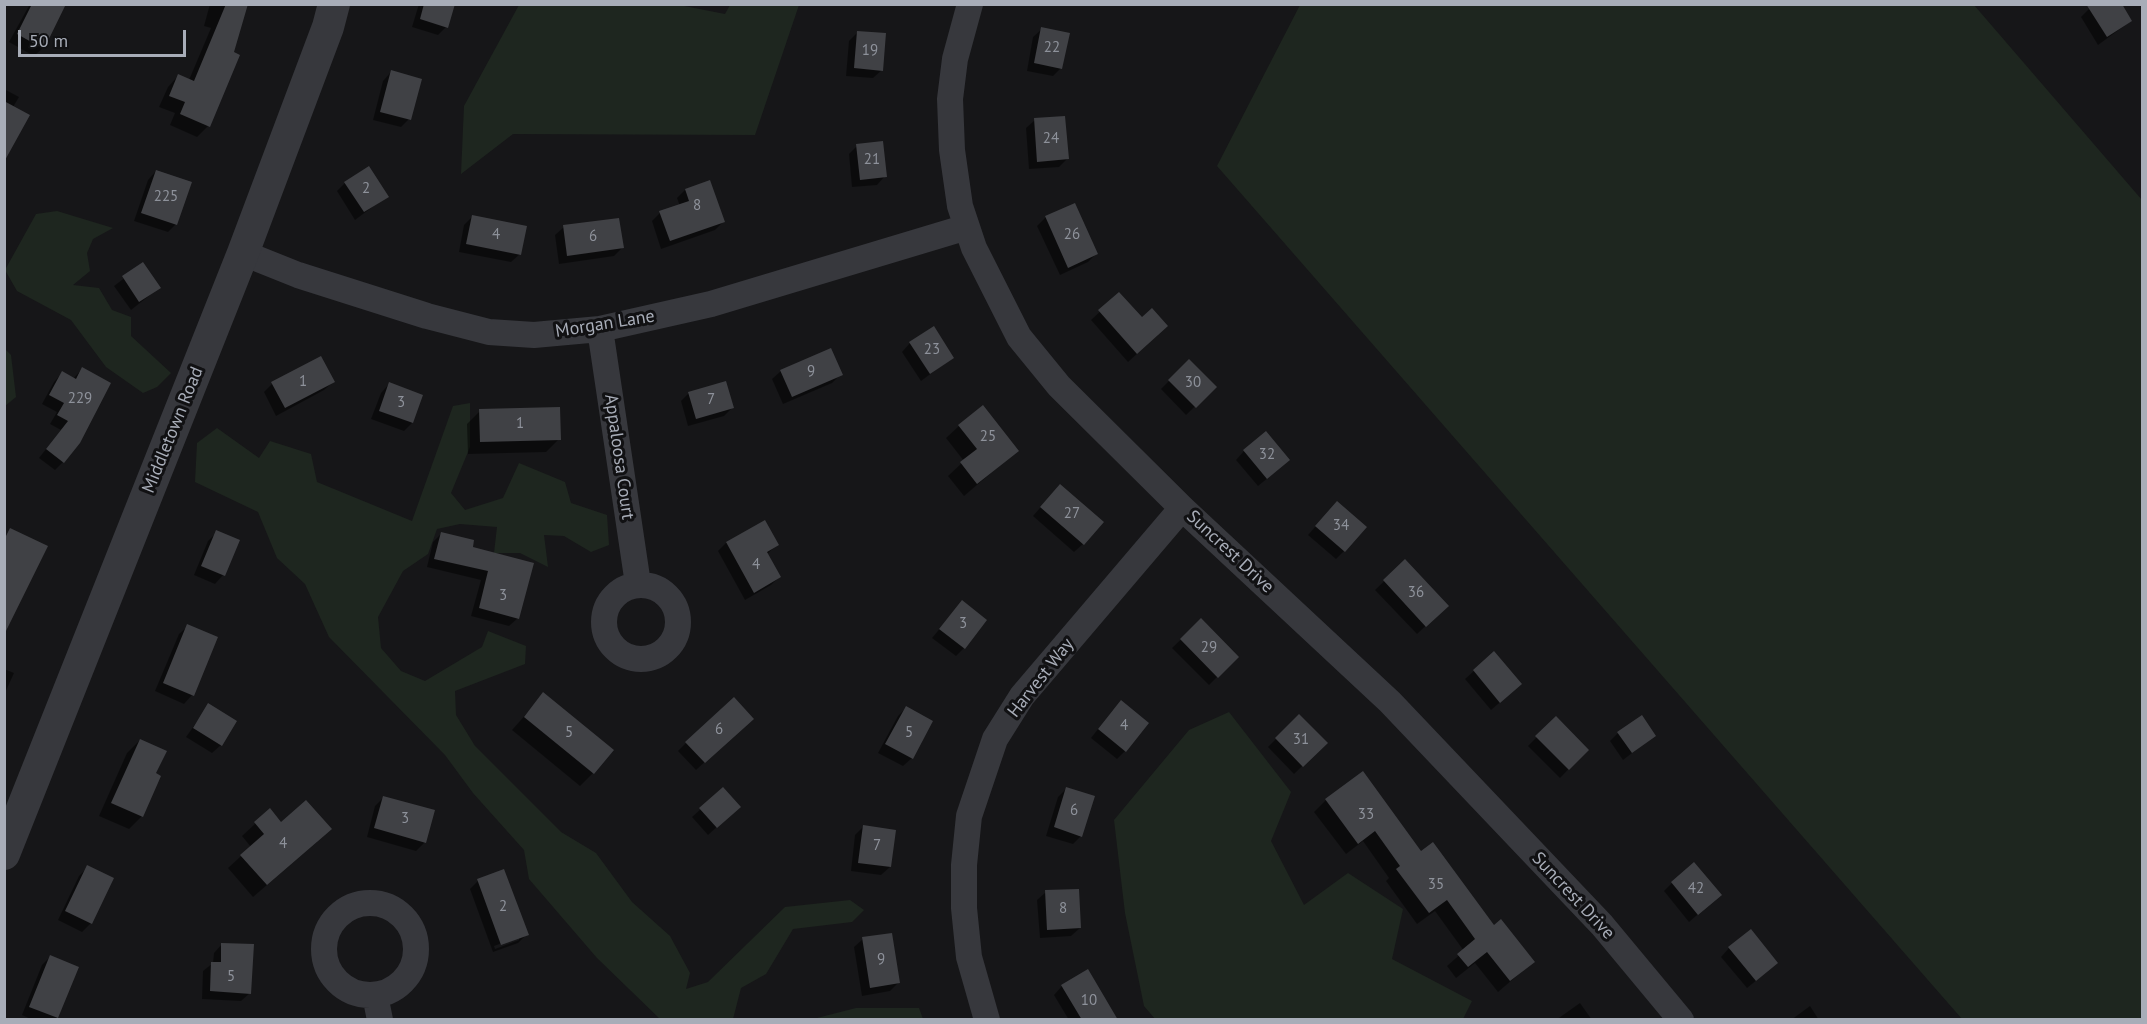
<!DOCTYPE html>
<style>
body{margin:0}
#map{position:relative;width:2147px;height:1024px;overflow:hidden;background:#161618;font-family:"PT Sans",sans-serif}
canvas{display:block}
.frame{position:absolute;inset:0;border:6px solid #a8adb8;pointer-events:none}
.scale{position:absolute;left:18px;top:30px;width:168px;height:27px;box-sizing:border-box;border:3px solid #a8adb8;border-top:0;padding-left:8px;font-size:18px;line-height:21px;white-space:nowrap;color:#a8adb8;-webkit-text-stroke:4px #111113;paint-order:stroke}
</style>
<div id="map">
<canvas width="2147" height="1024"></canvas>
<div class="frame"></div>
<div class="scale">50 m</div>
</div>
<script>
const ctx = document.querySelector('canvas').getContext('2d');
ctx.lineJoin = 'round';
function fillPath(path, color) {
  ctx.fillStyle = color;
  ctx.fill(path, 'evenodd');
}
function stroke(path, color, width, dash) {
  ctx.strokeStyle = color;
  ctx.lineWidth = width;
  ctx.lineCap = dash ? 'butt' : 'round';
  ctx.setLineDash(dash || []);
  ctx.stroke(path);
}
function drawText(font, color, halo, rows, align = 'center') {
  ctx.font = font + ' "PT Sans",sans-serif';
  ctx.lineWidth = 6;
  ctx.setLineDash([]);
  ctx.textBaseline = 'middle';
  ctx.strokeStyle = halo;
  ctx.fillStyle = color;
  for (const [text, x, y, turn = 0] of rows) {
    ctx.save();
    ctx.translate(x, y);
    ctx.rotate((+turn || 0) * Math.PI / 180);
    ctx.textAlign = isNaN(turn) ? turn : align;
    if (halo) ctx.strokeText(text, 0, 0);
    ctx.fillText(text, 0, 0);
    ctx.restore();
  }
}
fillPath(new Path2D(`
 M674 4 725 14 730 5H799L755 135 513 134 461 174 464 106 519 5Z
 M1300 5H1974L2142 200V1019H1962L1217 166Z
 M57 211 113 228 93 239 87 253 90 271 73 285 99 288 112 310 131 317V336L171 373 157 387 143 393 106 367 71 320 17 291 5 270 36 214Z
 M5 349 11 355 16 397 5 406Z
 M470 403V447L451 493 465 510 503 498 519 463 565 482 571 503 607 515 609 545 591 552 564 536 544 535 548 567 520 553H494L497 527 460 524 437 529 428 554 403 571 378 617 381 648 401 671 425 681 482 647 488 631 526 646 525 664 455 691 456 715 475 746 561 832 596 853 632 902 670 936 690 973 686 989 708 982 785 907 850 900 864 910 852 922 793 929 766 974 741 988 733 1019H660L597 958 529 879 524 850 473 793 445 755 329 637 305 584 277 558 258 512 195 482 197 443 217 428 259 458 270 441 311 454 317 482 412 521 453 406Z
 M1229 712 1291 792 1271 841 1304 905 1348 873 1403 909 1392 959 1472 1001 1463 1019 1156 1020 1144 1006 1125 913 1114 820 1189 730Z
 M856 1008H919L923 1019H813Z`), '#1e261f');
fillPath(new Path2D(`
 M30 4H65L43 48 34 56 9 42Z
 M210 4H246L208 126 197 137 170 125 175 113 159 107 168 87 178 76 189 80 211 28 204 26Z
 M419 4H453L446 27 438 35 412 27Z
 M2089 9 2131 21 2098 45 2081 17Z
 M1042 29 1061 68 1053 76 1027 71 1033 37Z
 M857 33 882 70 873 78 846 76 849 41Z
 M391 72 409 119 401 127 373 120 383 81Z
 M4 89 19 97 13 107 4 154Z
 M1035 120 1067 159 1059 167 1029 169 1026 128Z
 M857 146 885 176 877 185 852 187 849 154Z
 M156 171 176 224 168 232 134 221 148 180Z
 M345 183 387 196 355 220 337 191Z
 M685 190 723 222 715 230 661 249 652 221 660 213 680 206 677 198Z
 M472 217 520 254 511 262 459 252 464 225Z
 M1046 217 1096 254 1088 262 1060 275 1037 226Z
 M564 227 622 248 614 256 559 264 555 235Z
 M143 264 159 288 131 310 114 286Z
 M1119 294 1158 335 1128 362 1091 320Z
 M910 343 952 358 921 381 902 352Z
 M1189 361 1215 387 1186 415 1161 389Z
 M82 369 63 462 55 470 39 458 61 430 50 424 57 412 42 404 54 382 62 373 73 379Z
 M781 371 841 374 832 383 783 404 772 379Z
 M333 382 324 390 276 416 264 392 272 384Z
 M389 384 412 423 404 431 371 419 381 393Z
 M689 393 732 408 724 416 688 426 681 401Z
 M480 411 559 439 546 452 468 454 467 424Z
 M959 426 1017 451 964 496 948 476 964 461 946 438Z
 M1244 451 1280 468 1258 486 1236 460Z
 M1052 494 1083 544 1074 552 1033 516Z
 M1329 511 1344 551 1336 559 1308 535Z
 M765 522 777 545 767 554 779 577 771 585 745 600 718 551 726 543Z
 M217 532 238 541 223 575 215 584 194 575 208 541Z
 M441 534 471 548 532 564 518 618 509 626 471 616 481 580 427 567 433 542Z
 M1405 561 1447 606 1417 634 1375 590Z
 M962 602 964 648 956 656 932 638Z
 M1201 620 1237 657 1209 685 1172 648Z
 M188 626 192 695 184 704 155 691 179 634Z
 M1494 653 1512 692 1491 710 1465 679Z
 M4 669 14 673 4 695Z
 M544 694 593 773 580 786 512 730Z
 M209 705 221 745 212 753 186 737Z
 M906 708 912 758 903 766 878 753 898 716Z
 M1113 710 1125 751 1117 759 1091 738Z
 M1299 716 1326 743 1294 774 1268 747Z
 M1556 718 1587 750 1560 778 1528 746Z
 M743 727 696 770 678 751 686 743Z
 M1618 733 1654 736 1623 760 1610 741Z
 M140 740 154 774 159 776 141 817 129 829 99 816 127 753Z
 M1067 788 1081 836 1073 844 1046 836 1058 797Z
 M723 789 730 815 708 835 692 817Z
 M384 797 425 842 416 851 367 837 375 806Z
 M1326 800 1421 853 1494 927 1533 962 1498 992 1475 963 1456 978 1447 966 1464 951 1435 911 1417 924 1386 881 1389 878 1363 841 1346 854 1314 812Z
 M270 810 281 824 317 842 253 897 228 868 251 847 242 836Z
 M863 827 890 867 881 875 851 871 855 835Z
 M88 867 112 879 91 923 82 932 58 920 79 876Z
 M478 881 527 934 518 943 493 952 470 889ZM519 937V940L495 949 494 946Z
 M1672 883 1711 903 1689 922 1664 891Z
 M1046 892 1080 928 1071 936 1040 938 1037 900Z
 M863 939 898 983 890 991 862 996 854 947Z
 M222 944 250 993 241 1001 202 999 203 971 213 963 214 953Z
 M1729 948 1768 971 1747 988 1721 957Z
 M50 957 57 1018 33 1020 22 1015 42 965Z
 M1062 986 1113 1020H1069L1054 995Z
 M1580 1003 1592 1020H1556Z
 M1810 1006 1819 1020H1791Z`), '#0007');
fillPath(new Path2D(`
 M32 4H66L44 49 17 34Z
 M226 4H248L234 52 240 55 210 127 180 114 185 102 169 96 178 74 194 81Z
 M424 4H455L448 28 420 19Z
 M2086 4H2122L2132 21 2107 37Z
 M1041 27 1070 33 1062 69 1034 63Z
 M857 31 886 33 883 71 854 68Z
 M391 70 422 79 411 120 380 112Z
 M4 101 30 115 4 162Z
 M1065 116 1069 159 1037 162 1034 118Z
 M883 141 887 177 860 180 856 144Z
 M369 166 389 197 364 212 344 182Z
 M156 170 192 182 177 225 141 213Z
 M710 180 725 222 670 241 659 211 689 201 685 189Z
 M1075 203 1098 254 1068 268 1045 216Z
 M472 215 527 226 521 255 466 244Z
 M619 218 624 248 567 256 563 225Z
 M143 262 161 288 139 302 122 276Z
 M1119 292 1142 317 1152 308 1168 326 1137 354 1098 310Z
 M934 326 954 358 930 374 909 342Z
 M831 348 843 375 792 397 780 370Z
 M321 356 335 382 285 408 271 382Z
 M1189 359 1217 387 1196 408 1168 380Z
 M82 367 111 383 80 443 64 463 46 449 68 421 57 415 64 403 49 395 62 371 76 379Z
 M726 381 734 408 696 419 688 392Z
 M389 382 423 395 413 423 379 411Z
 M983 405 1019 451 977 484 960 462 977 449 958 425Z
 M560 407 561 440 480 442 479 409Z
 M1266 431 1290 460 1267 479 1243 450Z
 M1060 484 1104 522 1084 545 1040 507Z
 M1337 501 1367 527 1345 552 1315 526Z
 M765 520 779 545 767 552 781 577 754 593 726 542Z
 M10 528 48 546 4 635V540Z
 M216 530 240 540 225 576 201 566Z
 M441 532 474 540 473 547 534 563 519 619 479 608 488 571 434 559Z
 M1405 559 1449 606 1426 627 1383 580Z
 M962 600 987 620 965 649 939 629Z
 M1201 618 1239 657 1218 678 1180 639Z
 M187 624 218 637 194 696 163 683Z
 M1494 651 1522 684 1500 703 1473 670Z
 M543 692 614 750 594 774 524 717Z
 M734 697 754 719 705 763 685 742Z
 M1121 700 1149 723 1126 752 1098 729Z
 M208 703 237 721 222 746 193 728Z
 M906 706 933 721 913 759 885 744Z
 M1299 714 1328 743 1303 767 1275 738Z
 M1642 715 1656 736 1632 753 1617 732Z
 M1556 716 1589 750 1569 770 1535 736Z
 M140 739 167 751 156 773 161 776 143 817 111 803Z
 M1363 771 1421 851 1433 842 1494 925 1501 919 1535 962 1510 981 1487 952 1468 967 1457 954 1475 939 1447 900 1429 913 1396 869 1400 866 1375 831 1358 844 1325 799Z
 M723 787 741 807 717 828 699 808Z
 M1066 787 1095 796 1082 837 1054 827Z
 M383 796 435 810 426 843 374 828Z
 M306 800 332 829 267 885 240 855 264 834 254 822 270 808 281 822Z
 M863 825 896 830 891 867 858 863Z
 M1694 862 1722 895 1698 915 1671 882Z
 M87 865 114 878 92 924 65 911Z
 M504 869 529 935 501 945 477 879Z
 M1079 889 1081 928 1047 930 1045 890Z
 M1751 929 1778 963 1756 981 1728 947Z
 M892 933 900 983 870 988 862 937Z
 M221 943 254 944 251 994 210 991 211 962H221Z
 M50 955 79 967 58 1018 29 1007Z
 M1088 969 1118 1020H1082L1061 985Z`), '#404145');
stroke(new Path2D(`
 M970 4 955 59 950 99 952 150 960 206 974 248 1019 337 1059 386 1182 508 1390 702 1602 925 1681 1020
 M243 253 298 275 427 316 489 332 534 335 600 329 711 304 967 227
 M600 329 638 584
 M604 622a37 37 0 1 1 74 0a37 37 0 1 1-74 0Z
 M324 949a46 46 0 1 1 92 0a46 46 0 1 1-92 0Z
 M375 995 380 1020
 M987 1020 969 957 964 908V865L969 816 995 739 1022 696 1182 508`), '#37383d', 26);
stroke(new Path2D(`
 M4 854 243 253 328 27 334 4`), '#37383d', 32);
drawText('15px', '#8e929b', null, [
 ["22",1052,48],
 ["19",870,51],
 ["24",1051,139],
 ["21",872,160],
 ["2",366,189],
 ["225",166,197],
 ["8",697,206],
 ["4",496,235],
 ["26",1072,235],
 ["6",593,237],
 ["23",932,350],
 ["9",811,372],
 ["1",303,382],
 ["30",1193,383],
 ["229",80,399],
 ["7",711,400],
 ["3",401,403],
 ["1",520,424],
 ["25",988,437],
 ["32",1267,455],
 ["27",1072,514],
 ["34",1341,526],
 ["4",756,565],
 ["36",1416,593],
 ["3",503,596],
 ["3",963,624],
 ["29",1209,648],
 ["4",1124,726],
 ["6",719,730],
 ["5",569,733],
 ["5",909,733],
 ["31",1301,740],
 ["6",1074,811],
 ["33",1366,815],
 ["3",405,819],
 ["4",283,844],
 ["7",877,846],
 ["35",1436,885],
 ["42",1696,889],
 ["2",503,907],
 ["8",1063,909],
 ["9",881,960],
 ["5",231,977],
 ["10",1089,1001]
]);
drawText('18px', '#a8adb8', '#111113', [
 ["Morgan Lane",605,324,-9],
 ["Middletown Road",173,430,-68],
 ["Appaloosa Court",619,457,82],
 ["Suncrest Drive",1230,552,43],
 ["Harvest Way",1041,678,-52],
 ["Suncrest Drive",1573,896,47]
]);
</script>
